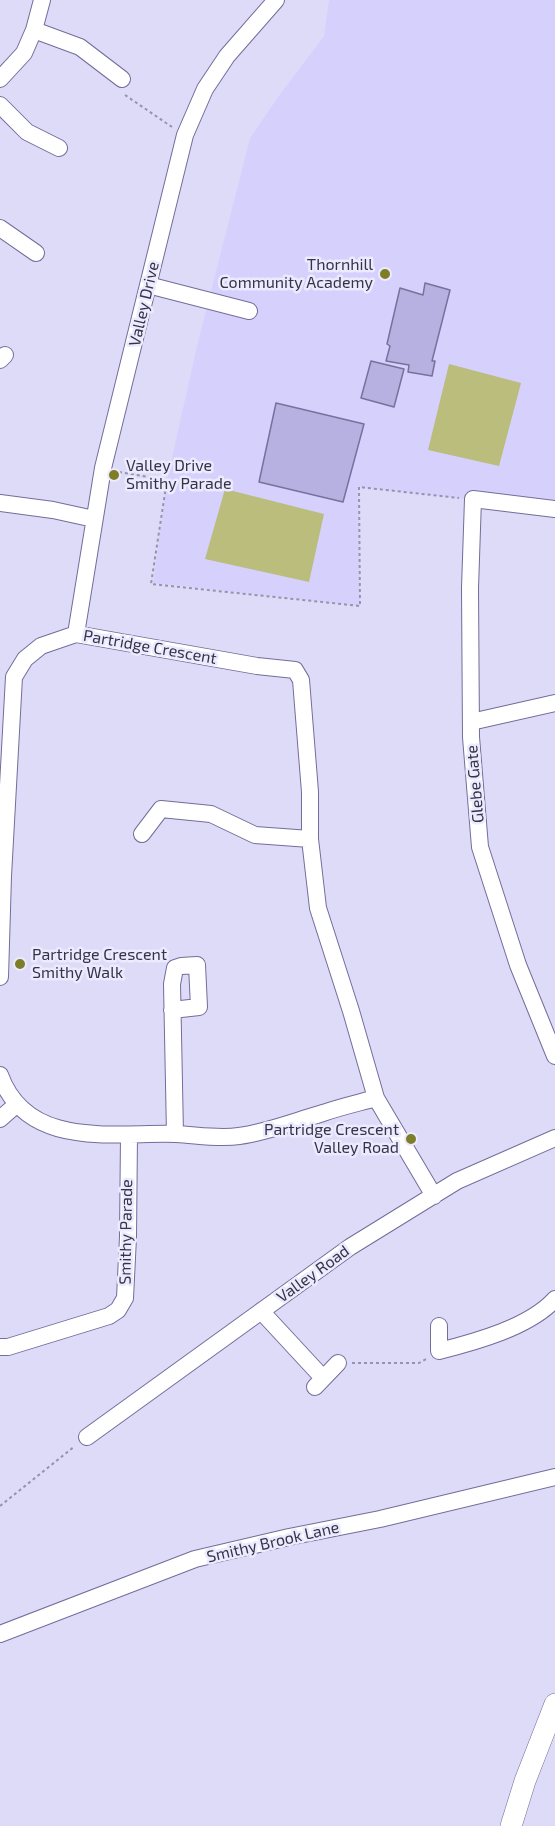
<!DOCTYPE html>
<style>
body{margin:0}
canvas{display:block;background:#dedbf9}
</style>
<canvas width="555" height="1826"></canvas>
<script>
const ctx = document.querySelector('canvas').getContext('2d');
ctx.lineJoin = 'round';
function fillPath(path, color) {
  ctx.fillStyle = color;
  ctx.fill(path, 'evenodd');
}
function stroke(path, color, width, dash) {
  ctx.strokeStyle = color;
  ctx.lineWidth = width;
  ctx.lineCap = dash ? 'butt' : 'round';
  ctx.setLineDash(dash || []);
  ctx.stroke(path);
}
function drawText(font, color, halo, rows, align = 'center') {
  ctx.font = font + ' "Exo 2",sans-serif';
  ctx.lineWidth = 5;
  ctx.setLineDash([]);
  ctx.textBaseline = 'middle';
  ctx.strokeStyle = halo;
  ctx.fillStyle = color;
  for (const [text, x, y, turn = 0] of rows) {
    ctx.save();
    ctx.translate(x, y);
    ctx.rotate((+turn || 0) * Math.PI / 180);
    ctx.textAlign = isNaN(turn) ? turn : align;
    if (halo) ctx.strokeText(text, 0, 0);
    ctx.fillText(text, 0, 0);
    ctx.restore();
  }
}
fillPath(new Path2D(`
 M329 0H555V509L359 487 360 606 153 583 167 480 197 346 250 138 278 97 324 36Z`), '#d6d0fd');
fillPath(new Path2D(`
 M449 364 521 383 499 466 428 450Z
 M225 489 324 514 309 582 205 559Z`), '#babd7c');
const building = new Path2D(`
 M425 283 450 290 432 361H435L432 376 408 372 409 365 386 361 390 346 387 344 400 288 423 295Z
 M371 361 404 369 394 407 361 398Z
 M276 403 364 424 343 502 259 482Z`);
fillPath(building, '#b6b1e0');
stroke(building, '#77719d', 1.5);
const minor = new Path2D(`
 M34 30 80 47 122 79
 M0 79 24 53 34 30 42 0
 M0 105 27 132 59 148
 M0 228 36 253
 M148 285 249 311
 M0 360 5 355
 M0 503 53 510 94 519
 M555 509 473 499 470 588 471 737 480 847 518 965 555 1056
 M76 634 103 468 185 135 205 89 227 56 276 0
 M471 722 555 703
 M142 834 161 809 211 814 255 835 310 839
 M0 977 3 876 14 677 25 659 41 646 76 634 257 666 295 670 301 680 310 792V839L318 908 351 1011 376 1098 434 1196
 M172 1010 199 1007 197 965 181 966 175 968 172 984 175 1134
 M0 1075C27 1150 114 1132 176 1134 197 1135 218 1139 239 1136 268 1132 295 1121 323 1113 340 1107 358 1103 376 1098
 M0 1119 16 1105
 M261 1311 323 1378
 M439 1326V1351C475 1342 530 1327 555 1299
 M0 1347H8L109 1316 118 1310 125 1298 128 1237 129 1135
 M315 1387 338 1363
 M87 1437 350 1247 457 1181 555 1138
 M0 1634 195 1559 289 1537 380 1519 555 1477`);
const major = new Path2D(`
 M511 1826 525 1781 555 1704`);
stroke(minor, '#736d99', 18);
stroke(major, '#736d99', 22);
stroke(new Path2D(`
 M125 95 172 127
 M119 472 167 480 151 584 360 606 359 487 459 498
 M352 1363H419L426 1359
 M0 1506 75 1446`), '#9693ac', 2, [3, 3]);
stroke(minor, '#fff', 16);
stroke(major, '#fff', 21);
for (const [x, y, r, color] of [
 [385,274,6,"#7d7e27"],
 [114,475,6,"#7d7e27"],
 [20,964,6,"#7d7e27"],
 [411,1139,6,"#7d7e27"]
]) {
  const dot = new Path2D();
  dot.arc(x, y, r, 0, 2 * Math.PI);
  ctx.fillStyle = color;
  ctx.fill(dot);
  stroke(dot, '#eceafe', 2);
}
drawText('16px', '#353346', '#eceafe', [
 ["Thornhill",373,265],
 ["Community Academy",373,283],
 ["Valley Drive",126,466,"left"],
 ["Smithy Parade",126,484,"left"],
 ["Partridge Crescent",32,955,"left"],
 ["Smithy Walk",32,973,"left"],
 ["Partridge Crescent",399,1130],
 ["Valley Road",399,1148]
], 'right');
drawText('16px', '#353346', '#eceafe', [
 ["Valley Drive",144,304,-77],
 ["Partridge Crescent",150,647,10],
 ["Glebe Gate",475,784,-95],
 ["Smithy Parade",126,1232,-89],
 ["Valley Road",313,1274,-36],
 ["Smithy Brook Lane",273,1542,-13]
]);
</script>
